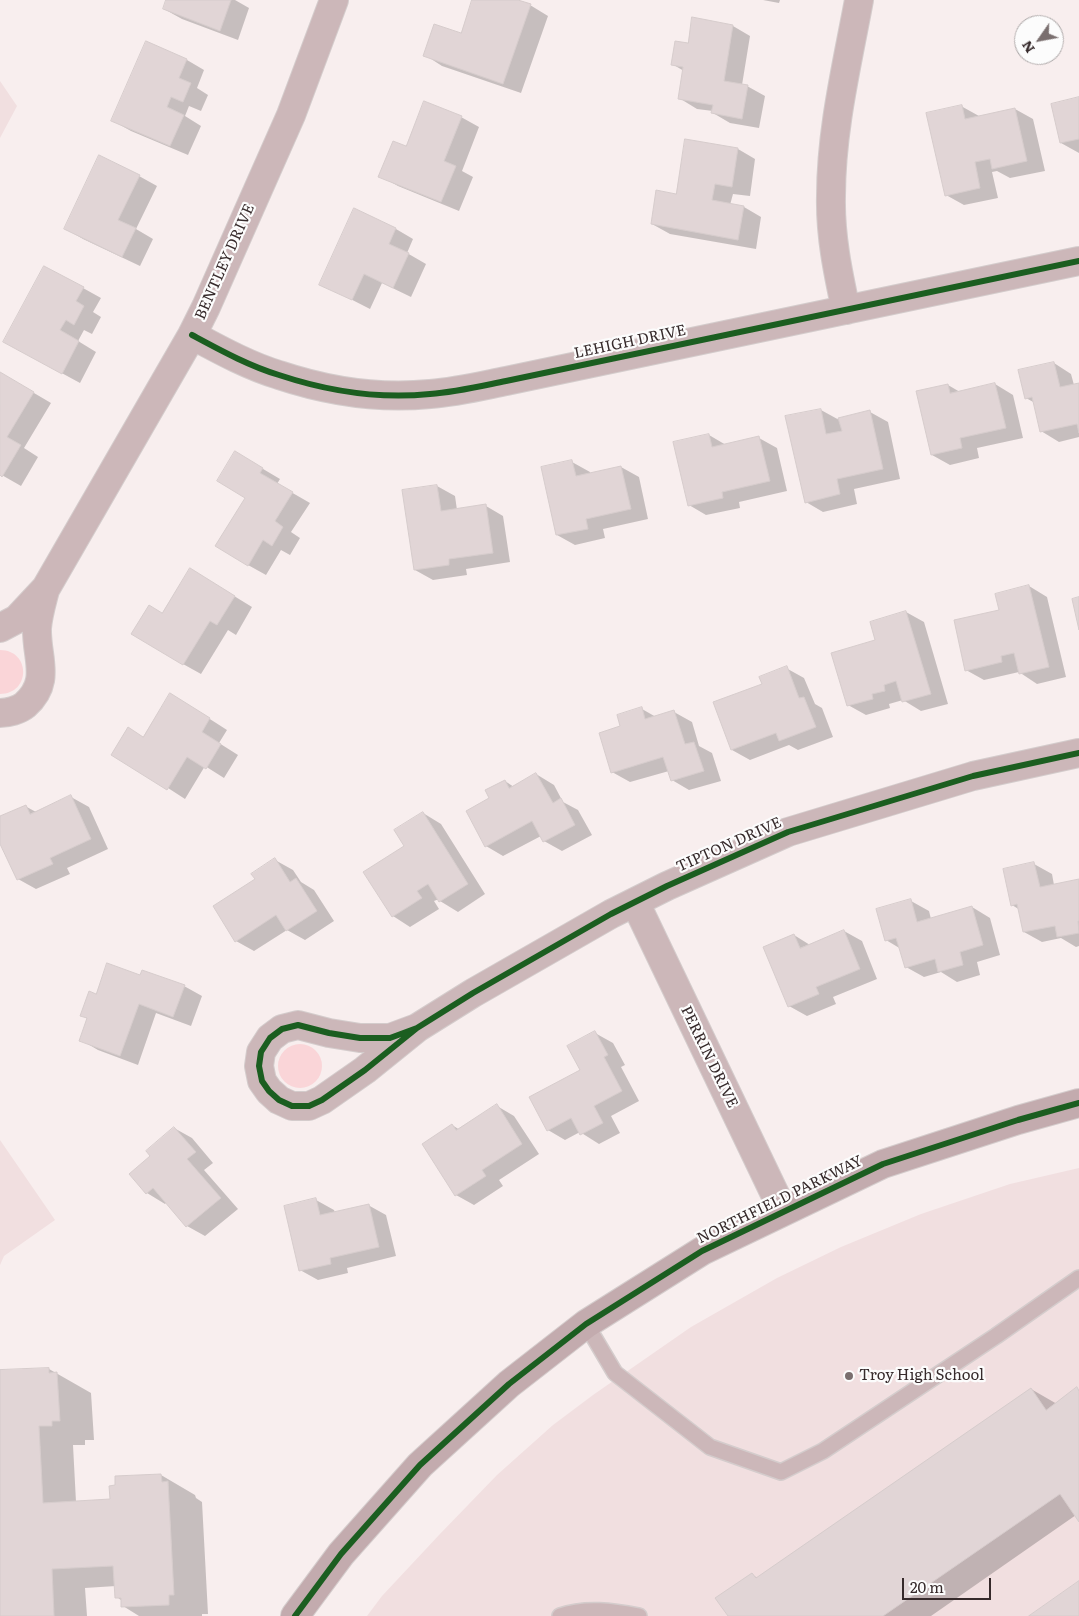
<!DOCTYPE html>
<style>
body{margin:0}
#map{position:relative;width:1079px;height:1616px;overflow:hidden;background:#f8eeee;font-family:Literata,serif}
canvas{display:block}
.north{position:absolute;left:1014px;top:15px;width:50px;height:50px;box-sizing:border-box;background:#fcfcfc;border:1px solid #ada8a8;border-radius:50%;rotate:237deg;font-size:14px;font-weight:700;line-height:20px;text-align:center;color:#362a2b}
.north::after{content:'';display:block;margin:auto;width:18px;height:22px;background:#7a6f6f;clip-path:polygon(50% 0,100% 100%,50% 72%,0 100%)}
.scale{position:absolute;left:902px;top:1578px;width:89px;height:22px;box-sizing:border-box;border:2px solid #362a2b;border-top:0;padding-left:6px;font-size:15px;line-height:18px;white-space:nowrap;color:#362a2b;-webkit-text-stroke:4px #fcfcfc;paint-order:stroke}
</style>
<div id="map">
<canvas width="1079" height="1616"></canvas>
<div class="north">N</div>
<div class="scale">20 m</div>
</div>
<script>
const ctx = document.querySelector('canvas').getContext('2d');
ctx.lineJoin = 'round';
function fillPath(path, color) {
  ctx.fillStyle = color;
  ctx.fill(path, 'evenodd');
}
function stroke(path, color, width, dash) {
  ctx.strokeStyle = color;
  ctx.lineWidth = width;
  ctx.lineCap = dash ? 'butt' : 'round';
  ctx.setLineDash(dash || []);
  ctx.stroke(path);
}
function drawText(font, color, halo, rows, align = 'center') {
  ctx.font = font + ' Literata,serif';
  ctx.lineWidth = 4.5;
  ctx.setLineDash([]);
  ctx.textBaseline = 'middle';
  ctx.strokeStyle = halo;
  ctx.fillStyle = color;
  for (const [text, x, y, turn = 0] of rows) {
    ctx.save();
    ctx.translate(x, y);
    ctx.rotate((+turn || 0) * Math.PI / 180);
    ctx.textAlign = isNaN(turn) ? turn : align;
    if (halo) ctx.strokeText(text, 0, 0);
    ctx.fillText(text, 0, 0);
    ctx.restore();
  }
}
fillPath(new Path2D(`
 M0 81 17 106 0 138Z
 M0 1140 55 1220 4 1256 0 1265Z
 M1079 1168V1616H367L382 1596 439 1535 497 1475 553 1425 593 1395 691 1327 777 1278 841 1247 921 1214 1010 1184Z`), '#f1dfe0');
fillPath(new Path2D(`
 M0 650C31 650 31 694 0 694Z
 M278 1066a22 22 0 1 1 44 0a22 22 0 1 1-44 0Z`), '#fad5d8');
fillPath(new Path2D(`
 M167 0H235L249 8 238 40 182 19 164 9Z
 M473 0H515L530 5 548 16 521 93 442 66 425 55 462 35Z
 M763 0H780L779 3Z
 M733 26 750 36 742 85 747 86 765 96 759 128 730 123 713 113V111L697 109 679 98 684 71 672 64 689 45Z
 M146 43 187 60 204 70 197 88 208 95 201 111 189 106 185 116 201 126 188 155 131 131 113 121Z
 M1079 99V153L1061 143Z
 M961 106 979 116 1015 109 1033 119 1045 171 1010 178 997 171 992 172 998 198 964 205 946 195Z
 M461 117 479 127 462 171 473 177 459 211 398 186 380 176 407 148Z
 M738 149 755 159 750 196 733 194 730 205 744 207 761 217 756 249 670 234 652 224 677 196Z
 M139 176 157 186 136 229 153 239 140 266 83 239 66 229Z
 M354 210 396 229 413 239 407 253 426 264 411 297 382 283 370 309 321 284Z
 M83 288 101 298 93 312 101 317 92 334 84 330 78 341 96 352 80 383 23 352Z
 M1054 363 1071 374 1074 385 1079 384V437L1059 442 1041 431 1035 403 1026 398Z
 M0 373 51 403 24 448 38 457 21 486 0 474Z
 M995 384 1013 395 1023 438 977 448 979 458 950 465 932 455 948 385 960 392Z
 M821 410 841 421 870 412 888 422 900 479 854 489 857 504 823 512 806 502Z
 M709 435 726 445 759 438 777 448 787 491 739 502 740 508 706 515 689 505Z
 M572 462 590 472V474L621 467 639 477 648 519 603 529 605 538 575 545 557 535Z
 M253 463 280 479 277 484 310 503 291 532 300 538 290 555 281 550 266 575 248 565 246 497Z
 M437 486 455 496 457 510 486 506 503 516 510 562 466 569 467 575 433 580 415 570Z
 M208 580 252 607 236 635 228 630 201 674 183 664 163 615Z
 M1029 586 1047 597 1066 677 1037 684 1019 672 984 680 966 670 1000 610Z
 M906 612 924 622 948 704 921 711 903 700 889 704 890 708 866 715 848 705 877 641Z
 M786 668 804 678 815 704 822 708 833 737 798 750 789 745 750 760 732 750 714 703 764 684Z
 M188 705 227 730 219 743 238 755 224 778 205 766 185 799 168 788 144 738Z
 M642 709 656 717 674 712 692 722 699 746 712 753 721 781 689 790 672 780 669 771 630 782 612 772 622 727Z
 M536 774 554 785 563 802 578 810 592 835 562 851 544 841 541 836 503 856 486 846 505 781 514 787Z
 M71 797 89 807 108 849 67 868 70 874 36 889 18 879 0 841V818L25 806 36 812Z
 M423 813 441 824 485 894 458 912 440 901 439 899 434 901 439 909 410 927 393 916 406 847Z
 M275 860 293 870 301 882 314 890 334 921 305 940 287 930 254 951 236 941 256 880Z
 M1034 864 1052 874 1054 885 1079 880V946L1076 947 1061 938 1042 942 1024 932 1020 910 1012 905Z
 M911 901 929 911 931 919 972 907 990 918 1000 955 977 962 980 975 957 982 941 972 924 977 906 967 901 949 886 940Z
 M844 931 862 941 877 979 833 997 836 1004 807 1016 789 1006 794 935 810 945Z
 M141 977 184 986 202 996 191 1026 156 1013 138 1065 98 1050 81 1040 88 1019 82 1015 97 995Z
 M595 1033 613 1043 625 1065 621 1067 639 1101 611 1116 620 1133 599 1144 580 1132 565 1140 548 1130 582 1070Z
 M497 1106 514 1116 539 1154 499 1180 503 1186 474 1205 456 1195 452 1125 460 1130Z
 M174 1128 192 1138 213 1163 204 1170 238 1209 205 1236 187 1226 167 1202 165 1204 147 1193 131 1174 152 1156Z
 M316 1200 334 1210 335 1213 368 1205 386 1215 396 1256 347 1268 348 1273 318 1280 300 1270Z
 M49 1369 91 1393 94 1440H85V1445H73L76 1502 111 1501 161 1475 195 1495 196 1498 202 1502 208 1614H202V1616H139L123 1606 122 1601 117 1597 116 1586 85 1588 87 1616H0V1371Z
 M1031 1389 1057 1404 1077 1389 1079 1390V1520L1076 1515 931 1616H729L752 1575 758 1578Z`), '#0003');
const building = new Path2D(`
 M166 0H231L220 31 163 9Z
 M472 0H518L531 4 503 84 423 56 434 24 461 33Z
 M692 17 733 25 724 81 748 85 742 119 711 113 713 105 678 99 683 67 671 65 675 41 688 43Z
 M146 41 187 59 179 78 191 83 183 102 171 97 167 107 184 115 170 146 111 121Z
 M1079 97V139L1060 143 1051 104Z
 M424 101 462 116 444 161 456 166 441 202 378 177 393 141 406 146Z
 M962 105 965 119 1015 108 1027 161 992 169 990 159 975 162 980 188 945 196 926 113Z
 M685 139 738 148 732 187 715 184 712 200 744 206 738 240 651 224 656 190 676 194Z
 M99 155 140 175 118 220 136 228 122 257 64 229Z
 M354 208 396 228 389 244 409 253 393 288 364 274 352 300 319 285Z
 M44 266 84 287 76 301 84 306 74 325 66 320 60 330 79 341 62 374 3 342Z
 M1054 362 1060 387 1079 383V433L1077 424 1040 432 1032 397 1025 399 1018 370Z
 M0 372 34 392 7 437 21 445 2 477 0 475Z
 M995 383 1006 428 960 438 962 448 931 455 916 391 948 384 950 393Z
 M821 409 826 434 842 431 838 418 870 410 883 469 837 479 840 494 805 503 785 416Z
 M709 434 712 447 759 436 770 481 722 492 723 498 688 506 673 442Z
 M235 451 263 468 260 473 293 492 275 521 283 527 272 546 263 540 248 566 215 546 245 498 217 481Z
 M572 460 576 476 621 466 631 509 586 519 588 529 556 535 541 467Z
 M437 485 441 511 486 504 493 553 449 559V565L414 570 402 490Z
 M190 568 235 596 217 625 210 621 183 665 131 634 149 605 162 613Z
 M1029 585 1049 667 1019 674 1014 653 1001 656 1002 662 965 671 954 620 999 610 995 594Z
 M1079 597V630L1072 599Z
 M906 611 931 694 902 702 896 681 884 685 885 691 872 694 873 699 847 706 831 653 875 640 870 622Z
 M787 666 799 698 804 697 816 727 779 741 776 733 731 750 713 702 762 684 759 677Z
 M170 693 210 718 202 732 221 744 206 769 187 757 167 790 111 755 128 727 143 737Z
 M642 707 645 719 674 710 685 744 694 742 704 771 671 781 663 757 611 773 599 733 620 726 617 715Z
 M536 773 553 803 561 798 575 825 543 842 532 821 485 847 466 811 489 798 485 790 505 780 509 788Z
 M71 795 91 839 50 858 53 864 17 880 0 844V816L26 805 30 814Z
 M423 812 468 884 439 902 428 884 417 891 422 898 392 917 363 872 404 846 394 830Z
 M275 858 290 882 296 878 317 911 286 931 276 915 235 942 213 906 255 879 251 874Z
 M1034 862 1040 887 1079 879V921H1078L1079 933 1057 937 1055 926 1023 932 1017 904 1011 906 1003 869Z
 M911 899 917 922 972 906 983 945 960 952 963 965 938 972 935 959 905 968 896 938 885 941 876 909Z
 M844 930 860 969 816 987 819 994 788 1007 763 947 794 934 800 948Z
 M107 963 140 975 142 970 185 985 173 1017 139 1004 120 1056 79 1041 87 1018 80 1016 89 991 96 994Z
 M595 1031 608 1055 604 1057 622 1091 594 1106 603 1123 580 1135 571 1118 547 1131 529 1097 580 1070 567 1046Z
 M497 1104 522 1144 482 1170 486 1176 455 1196 422 1144 452 1124 456 1130Z
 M174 1127 196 1152 187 1159 221 1198 186 1227 153 1188 146 1194 129 1174 150 1156 146 1151Z
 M316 1198 320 1215 369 1204 379 1247 330 1258 331 1264 299 1271 284 1206Z
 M49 1368V1373L57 1372 60 1421H52V1426H39L43 1503 110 1499 109 1486 115 1485V1476L161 1474 162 1482 168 1481 174 1595H169V1605L121 1607V1598H115L113 1566 52 1569 54 1616H0V1370Z
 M1077 1387 1079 1391V1522L1060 1494 883 1616H728L715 1598 752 1573 756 1578 1031 1388 1046 1410Z
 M1079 1581V1616H1029Z`);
fillPath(building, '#e1d5d6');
stroke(building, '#d6cccc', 1);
const lane = new Path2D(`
 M586 1324 615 1373 710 1447 781 1472 823 1451 996 1336 1079 1278
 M560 1616C586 1607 613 1611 639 1616`);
const street = new Path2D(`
 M846 310C838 273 830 235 831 196 831 130 847 65 859 0
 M192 335C220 350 249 366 279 375 327 391 380 399 430 394 456 392 481 386 506 381L1079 261
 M0 628 17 619 46 588 192 335 206 307 291 115 334 0
 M0 713C8 713 19 710 25 705 52 681 36 658 37 628 38 615 42 602 45 590
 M635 902 783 1211
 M417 1028 390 1038H360L329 1033 298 1025 282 1029 270 1038 261 1052 259 1066 262 1081 269 1091 279 1100 292 1106H309L322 1100 365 1070 417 1028 473 993 611 914 667 886 788 832 973 776 1079 753`);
const secondary = new Path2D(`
 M295 1616 341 1554 420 1465 509 1384 586 1324 702 1251 883 1164 1018 1120 1079 1103`);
stroke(lane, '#d4cccc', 18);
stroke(street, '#d4cccc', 30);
stroke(secondary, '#d4cccc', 30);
stroke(lane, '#ccb7b9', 15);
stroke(street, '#ccb7b9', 28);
stroke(secondary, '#c3abae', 28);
stroke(new Path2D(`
 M192 335C220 350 249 366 279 375 327 391 380 399 430 394 456 392 481 386 506 381L1079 261
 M417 1028 390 1038H360L329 1033 298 1025 282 1029 270 1038 261 1052 259 1066 262 1081 269 1091 279 1100 292 1106H309L322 1100 365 1070 417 1028 473 993 611 914 667 886 788 832 973 776 1079 753
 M295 1616 341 1554 420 1465 509 1384 586 1324 702 1251 883 1164 1018 1120 1079 1103`), '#1b5e20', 6);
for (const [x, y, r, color] of [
 [849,1376,5,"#7a6f6f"]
]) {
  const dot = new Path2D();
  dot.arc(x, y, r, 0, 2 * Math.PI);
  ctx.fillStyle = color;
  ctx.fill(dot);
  stroke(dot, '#fcfcfc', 2);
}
drawText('15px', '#362a2b', '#fcfcfc', [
 ["BENTLEY DRIVE",225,262,-66],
 ["LEHIGH DRIVE",630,342,-12],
 ["TIPTON DRIVE",729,845,-24],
 ["PERRIN DRIVE",709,1057,64],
 ["NORTHFIELD PARKWAY",780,1200,-26]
]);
drawText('15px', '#362a2b', '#fcfcfc', [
 ["Troy High School",859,1376]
], 'left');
</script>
